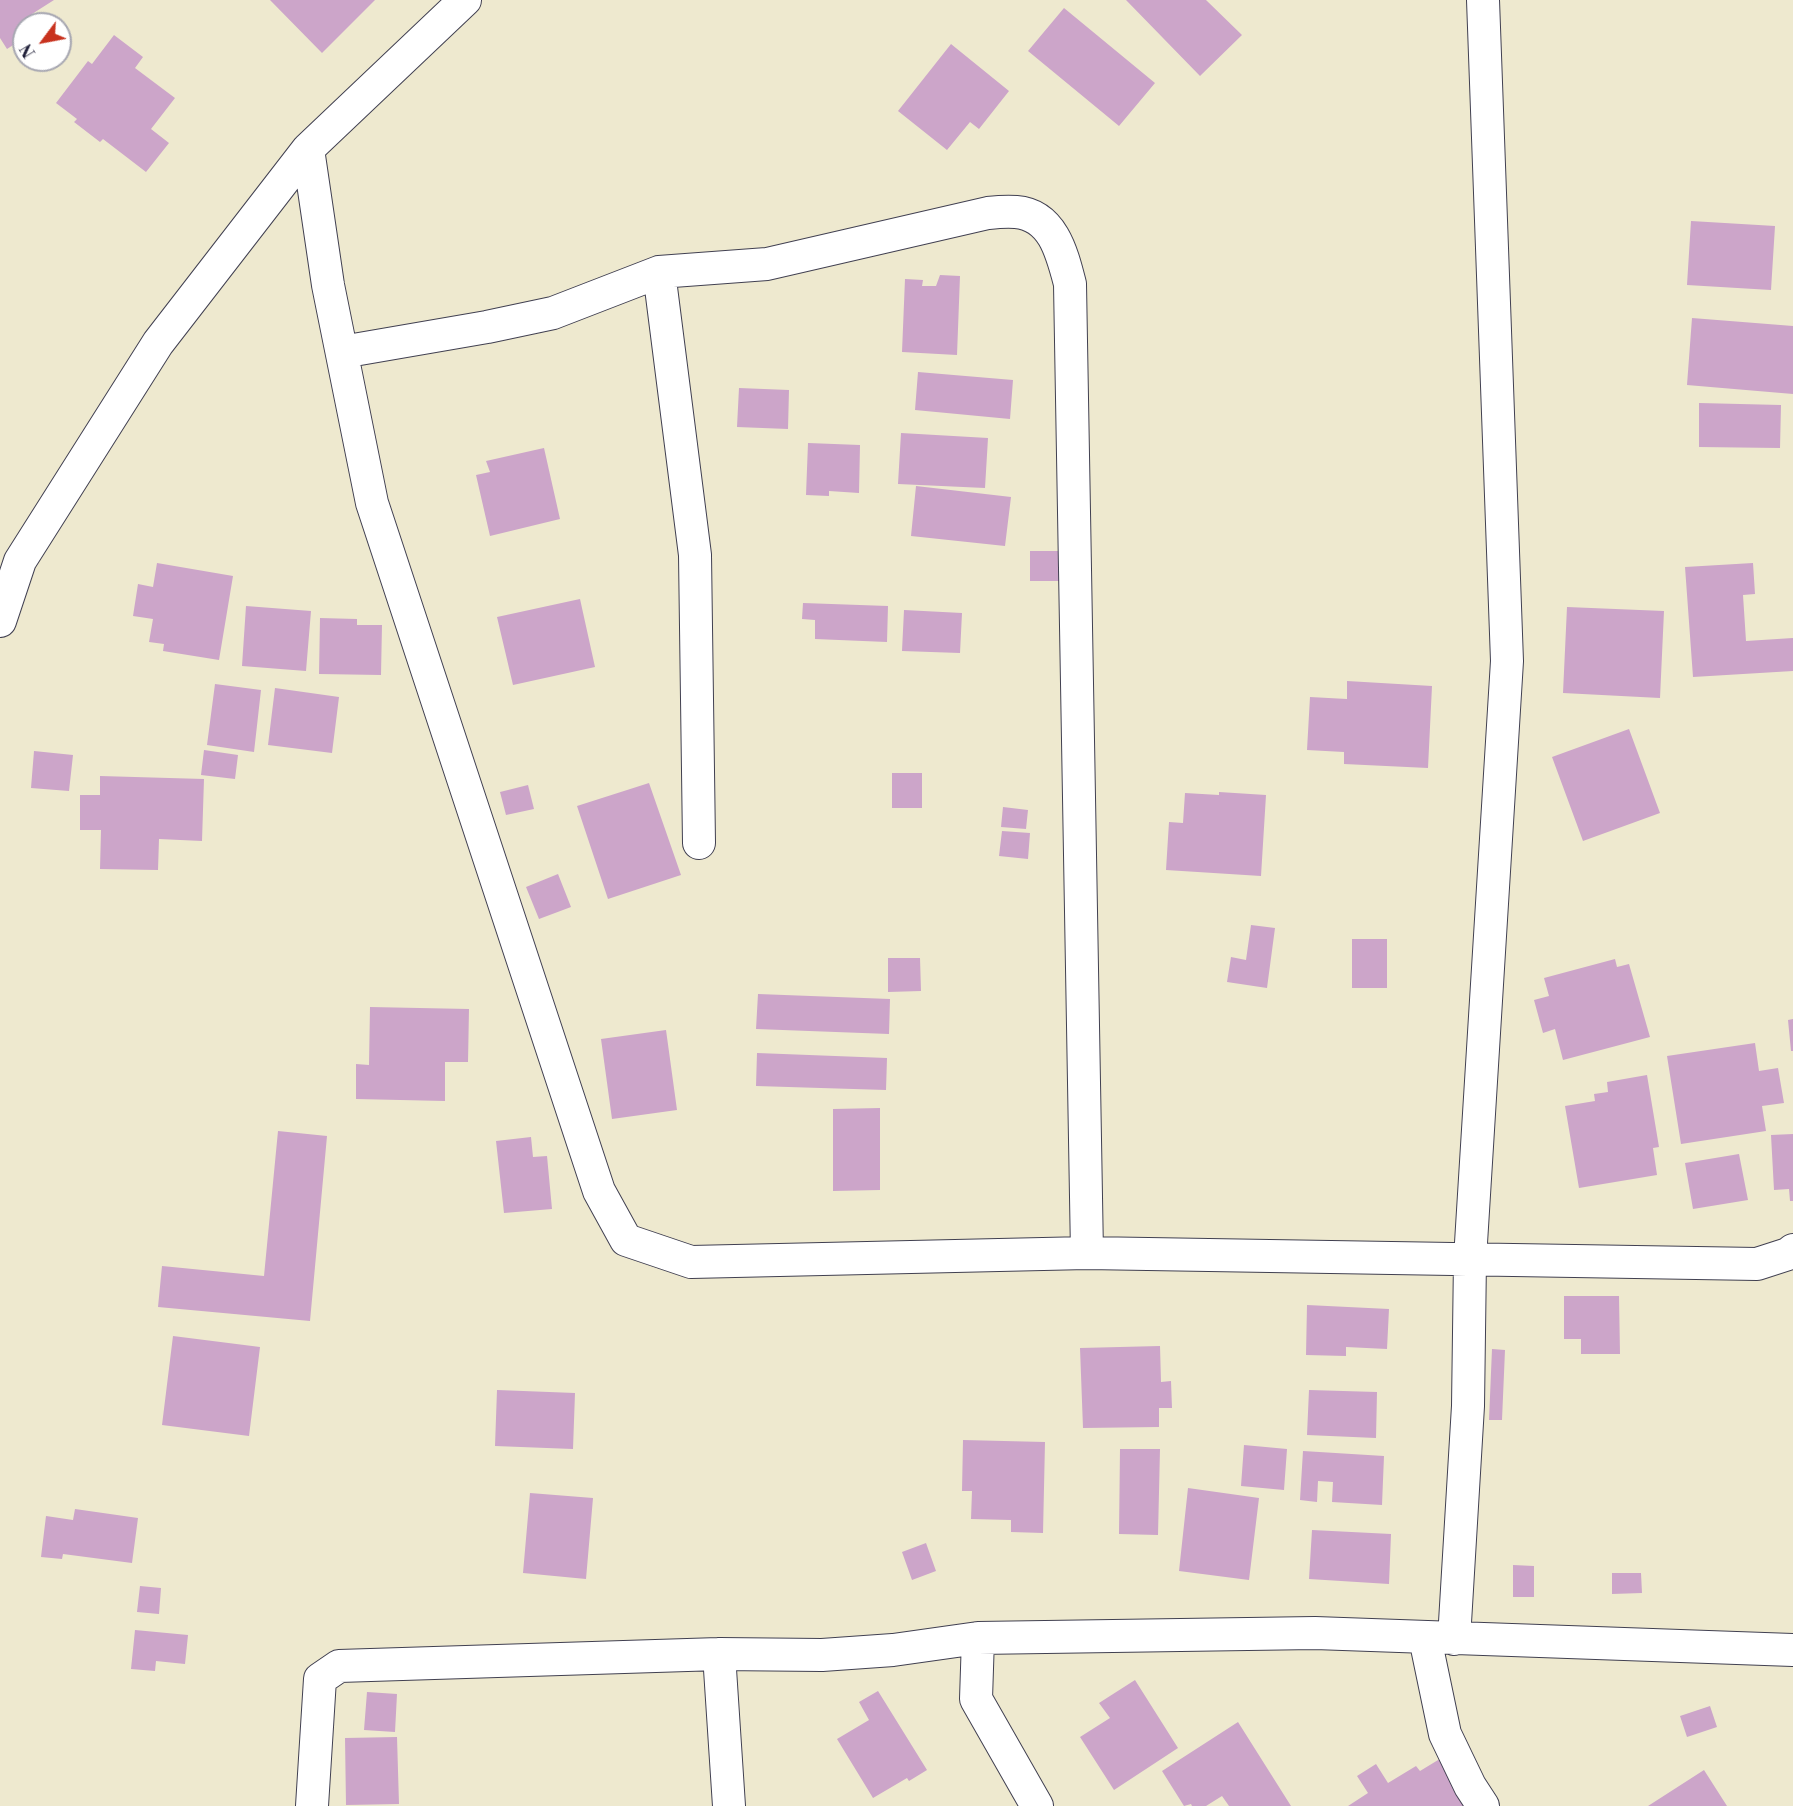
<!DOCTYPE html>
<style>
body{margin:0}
#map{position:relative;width:1793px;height:1806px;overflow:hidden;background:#eee9cf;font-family:"Libre Bodoni",serif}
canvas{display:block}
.north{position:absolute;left:12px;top:12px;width:60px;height:60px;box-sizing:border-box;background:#fff;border:2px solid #a7a7b1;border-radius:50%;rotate:238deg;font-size:16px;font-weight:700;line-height:24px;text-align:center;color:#22223b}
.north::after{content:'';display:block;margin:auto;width:21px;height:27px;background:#c8321e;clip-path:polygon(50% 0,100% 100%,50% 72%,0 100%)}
</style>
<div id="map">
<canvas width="1793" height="1806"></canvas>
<div class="north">N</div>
</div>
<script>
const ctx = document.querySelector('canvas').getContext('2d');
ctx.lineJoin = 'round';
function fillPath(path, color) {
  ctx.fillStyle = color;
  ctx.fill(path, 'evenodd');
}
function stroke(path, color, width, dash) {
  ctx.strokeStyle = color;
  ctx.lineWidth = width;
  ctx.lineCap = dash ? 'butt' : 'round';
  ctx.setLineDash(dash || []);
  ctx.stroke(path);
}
fillPath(new Path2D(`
 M0 0H54L32 14 39 24H24V38L7 49 0 38Z
 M270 0H375L322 53Z
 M1126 0H1206L1242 35 1200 76Z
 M1064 8 1155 83 1119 126 1028 51Z
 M114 35 143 57 135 68 175 98 151 129 169 143 146 172 103 139 100 142 74 122 77 119 56 103 88 61 92 64Z
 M951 44 1009 91 979 129 970 122 947 150 898 111Z
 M1691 221 1775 226 1771 290 1687 285Z
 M940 275 960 276 957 355 902 352 905 279 923 280 922 286H936Z
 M1692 318 1793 326V394L1687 385Z
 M918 372 1013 380 1010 419 915 410Z
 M739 388 789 390 788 429 737 427Z
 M1699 403 1781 405 1780 448 1699 447Z
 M901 433 988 438 985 488 898 484Z
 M808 443 860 445 859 493 829 491V496L806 495Z
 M544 448 560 519 490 536 476 475 490 472 486 461Z
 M916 486 1011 497 1005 546 911 536Z
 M1030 551H1059V581H1030Z
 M157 563 233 576 219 660 163 651 164 644 149 642 153 619 133 616 138 584 153 587Z
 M1753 563 1755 594 1743 595 1746 641 1793 638V671L1693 677 1685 567Z
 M580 599 595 667 513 685 497 617Z
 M803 603 888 606 887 642 815 639V620L802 619Z
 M246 606 311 611 306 671 242 666Z
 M1567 607 1664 611 1660 698 1563 693Z
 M904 610 962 613 960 653 902 651Z
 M320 618 357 619V625H382L381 675 319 674Z
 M1347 681 1432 686 1428 768 1344 764V752L1307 750 1310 697 1347 699Z
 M215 684 261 690 254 752 207 745Z
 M275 688 339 697 332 753 268 745Z
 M1629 729 1660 813 1583 841 1552 757Z
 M204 750 238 755 235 779 201 775Z
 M34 751 73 755 69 791 31 788Z
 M892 773H922V808H892Z
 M100 776 204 779 202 841 159 839 158 870 100 869 101 830H80V795H100Z
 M649 783 681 875 608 899 577 806Z
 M528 785 534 809 506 815 500 792Z
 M1219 792 1266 795 1261 876 1166 870 1169 822 1183 823 1185 793 1219 795Z
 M1003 807 1028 810 1026 829 1001 827Z
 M1002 831 1030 833 1028 859 999 856Z
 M558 874 571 907 539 919 526 887Z
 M1251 925 1275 928 1267 988 1227 982 1231 957 1246 960Z
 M1352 939H1387V988H1352Z
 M888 958H920L921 991 888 992Z
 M1615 959 1617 967 1629 964 1650 1037 1563 1060 1555 1029 1543 1033 1534 1000 1549 996 1544 978Z
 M758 994 890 999 889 1034 756 1029Z
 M370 1007 469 1009 468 1062H445V1101L356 1099V1064L369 1065Z
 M1793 1019V1051H1791L1788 1020Z
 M666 1030 677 1110 612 1119 601 1039Z
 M1755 1043 1759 1071 1778 1068 1784 1103 1762 1106 1766 1131 1681 1144 1667 1056Z
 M757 1053 887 1058 886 1090 756 1086Z
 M1647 1075 1659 1147 1653 1148 1657 1175 1579 1188 1565 1106 1595 1101 1594 1094 1608 1092 1607 1082Z
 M880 1108V1190L833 1191V1109Z
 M278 1131 327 1136 310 1321 158 1307 162 1266 264 1276Z
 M1793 1134V1201H1790L1789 1189 1774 1190 1771 1135Z
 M531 1137 533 1157 547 1156 552 1209 504 1213 496 1141Z
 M1739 1154 1748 1200 1693 1209 1685 1163Z
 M1564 1296H1619L1620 1354H1581V1339H1564Z
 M1307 1305 1389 1309 1387 1349 1346 1347V1356L1306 1355Z
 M173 1336 260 1347 249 1436 162 1425Z
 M1160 1346 1161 1382 1171 1381 1172 1408H1159V1427L1083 1428 1080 1348Z
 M1492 1349 1505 1350 1502 1420H1489Z
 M497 1390 575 1393 573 1449 495 1446Z
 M1309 1390 1377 1392 1376 1438 1307 1435Z
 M963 1440 1045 1442 1043 1533 1011 1532V1520L971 1519 972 1491H962Z
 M1244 1445 1287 1449 1284 1490 1241 1486Z
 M1120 1449H1160L1158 1535 1119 1534Z
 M1303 1451 1384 1456 1382 1505 1332 1502 1333 1482 1318 1481 1317 1502 1300 1500Z
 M1188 1488 1259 1498 1249 1580 1179 1571Z
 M530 1493 593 1498 586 1579 523 1573Z
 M75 1509 138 1518 132 1563 63 1554 62 1559 41 1557 46 1516 73 1520Z
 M1312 1530 1391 1534 1389 1584 1309 1579Z
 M926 1543 936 1571 912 1580 902 1552Z
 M1513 1565 1534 1566V1597H1513Z
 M1612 1573H1641L1642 1593 1612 1594Z
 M140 1586 161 1588 159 1614 137 1612Z
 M135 1630 188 1635 185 1664 156 1661 155 1671 131 1669Z
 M1135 1680 1178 1748 1114 1790 1080 1737 1110 1718 1099 1703Z
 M878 1691 927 1770 909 1781 907 1778 873 1798 837 1739 869 1720 859 1702Z
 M367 1692 397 1694 395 1732 364 1730Z
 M1710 1706 1717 1727 1687 1737 1680 1716Z
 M1238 1722 1291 1806H1229L1222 1796 1206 1806H1192L1191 1804 1184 1806 1162 1771Z
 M397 1737 399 1804 346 1805 345 1738Z
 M1443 1757 1473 1806H1348L1368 1793 1357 1776 1376 1764 1388 1783 1416 1766 1420 1771Z
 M1704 1770 1727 1806H1648Z`), '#cca5c9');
const minor = new Path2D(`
 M308 149 328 285 372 503 599 1191 626 1240 691 1262 1087 1253 1757 1264 1788 1254 1793 1250
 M659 272 695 555 699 843
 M342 352 487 327 553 313 659 272 767 264 988 213C997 212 1006 211 1016 212 1053 215 1062 253 1070 284L1087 1253
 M0 621 20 561 158 343 308 149 465 0
 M978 1638 976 1699 1037 1806
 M1425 1638 1445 1734 1470 1786 1483 1806
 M1454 1639 1468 1406 1470 1259 1507 661 1483 0
 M719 1654 729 1806
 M312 1806 320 1679 339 1666 719 1654 822 1655 893 1650 978 1638 1315 1633 1793 1650`);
stroke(minor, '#414051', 34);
stroke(minor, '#fff', 32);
</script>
